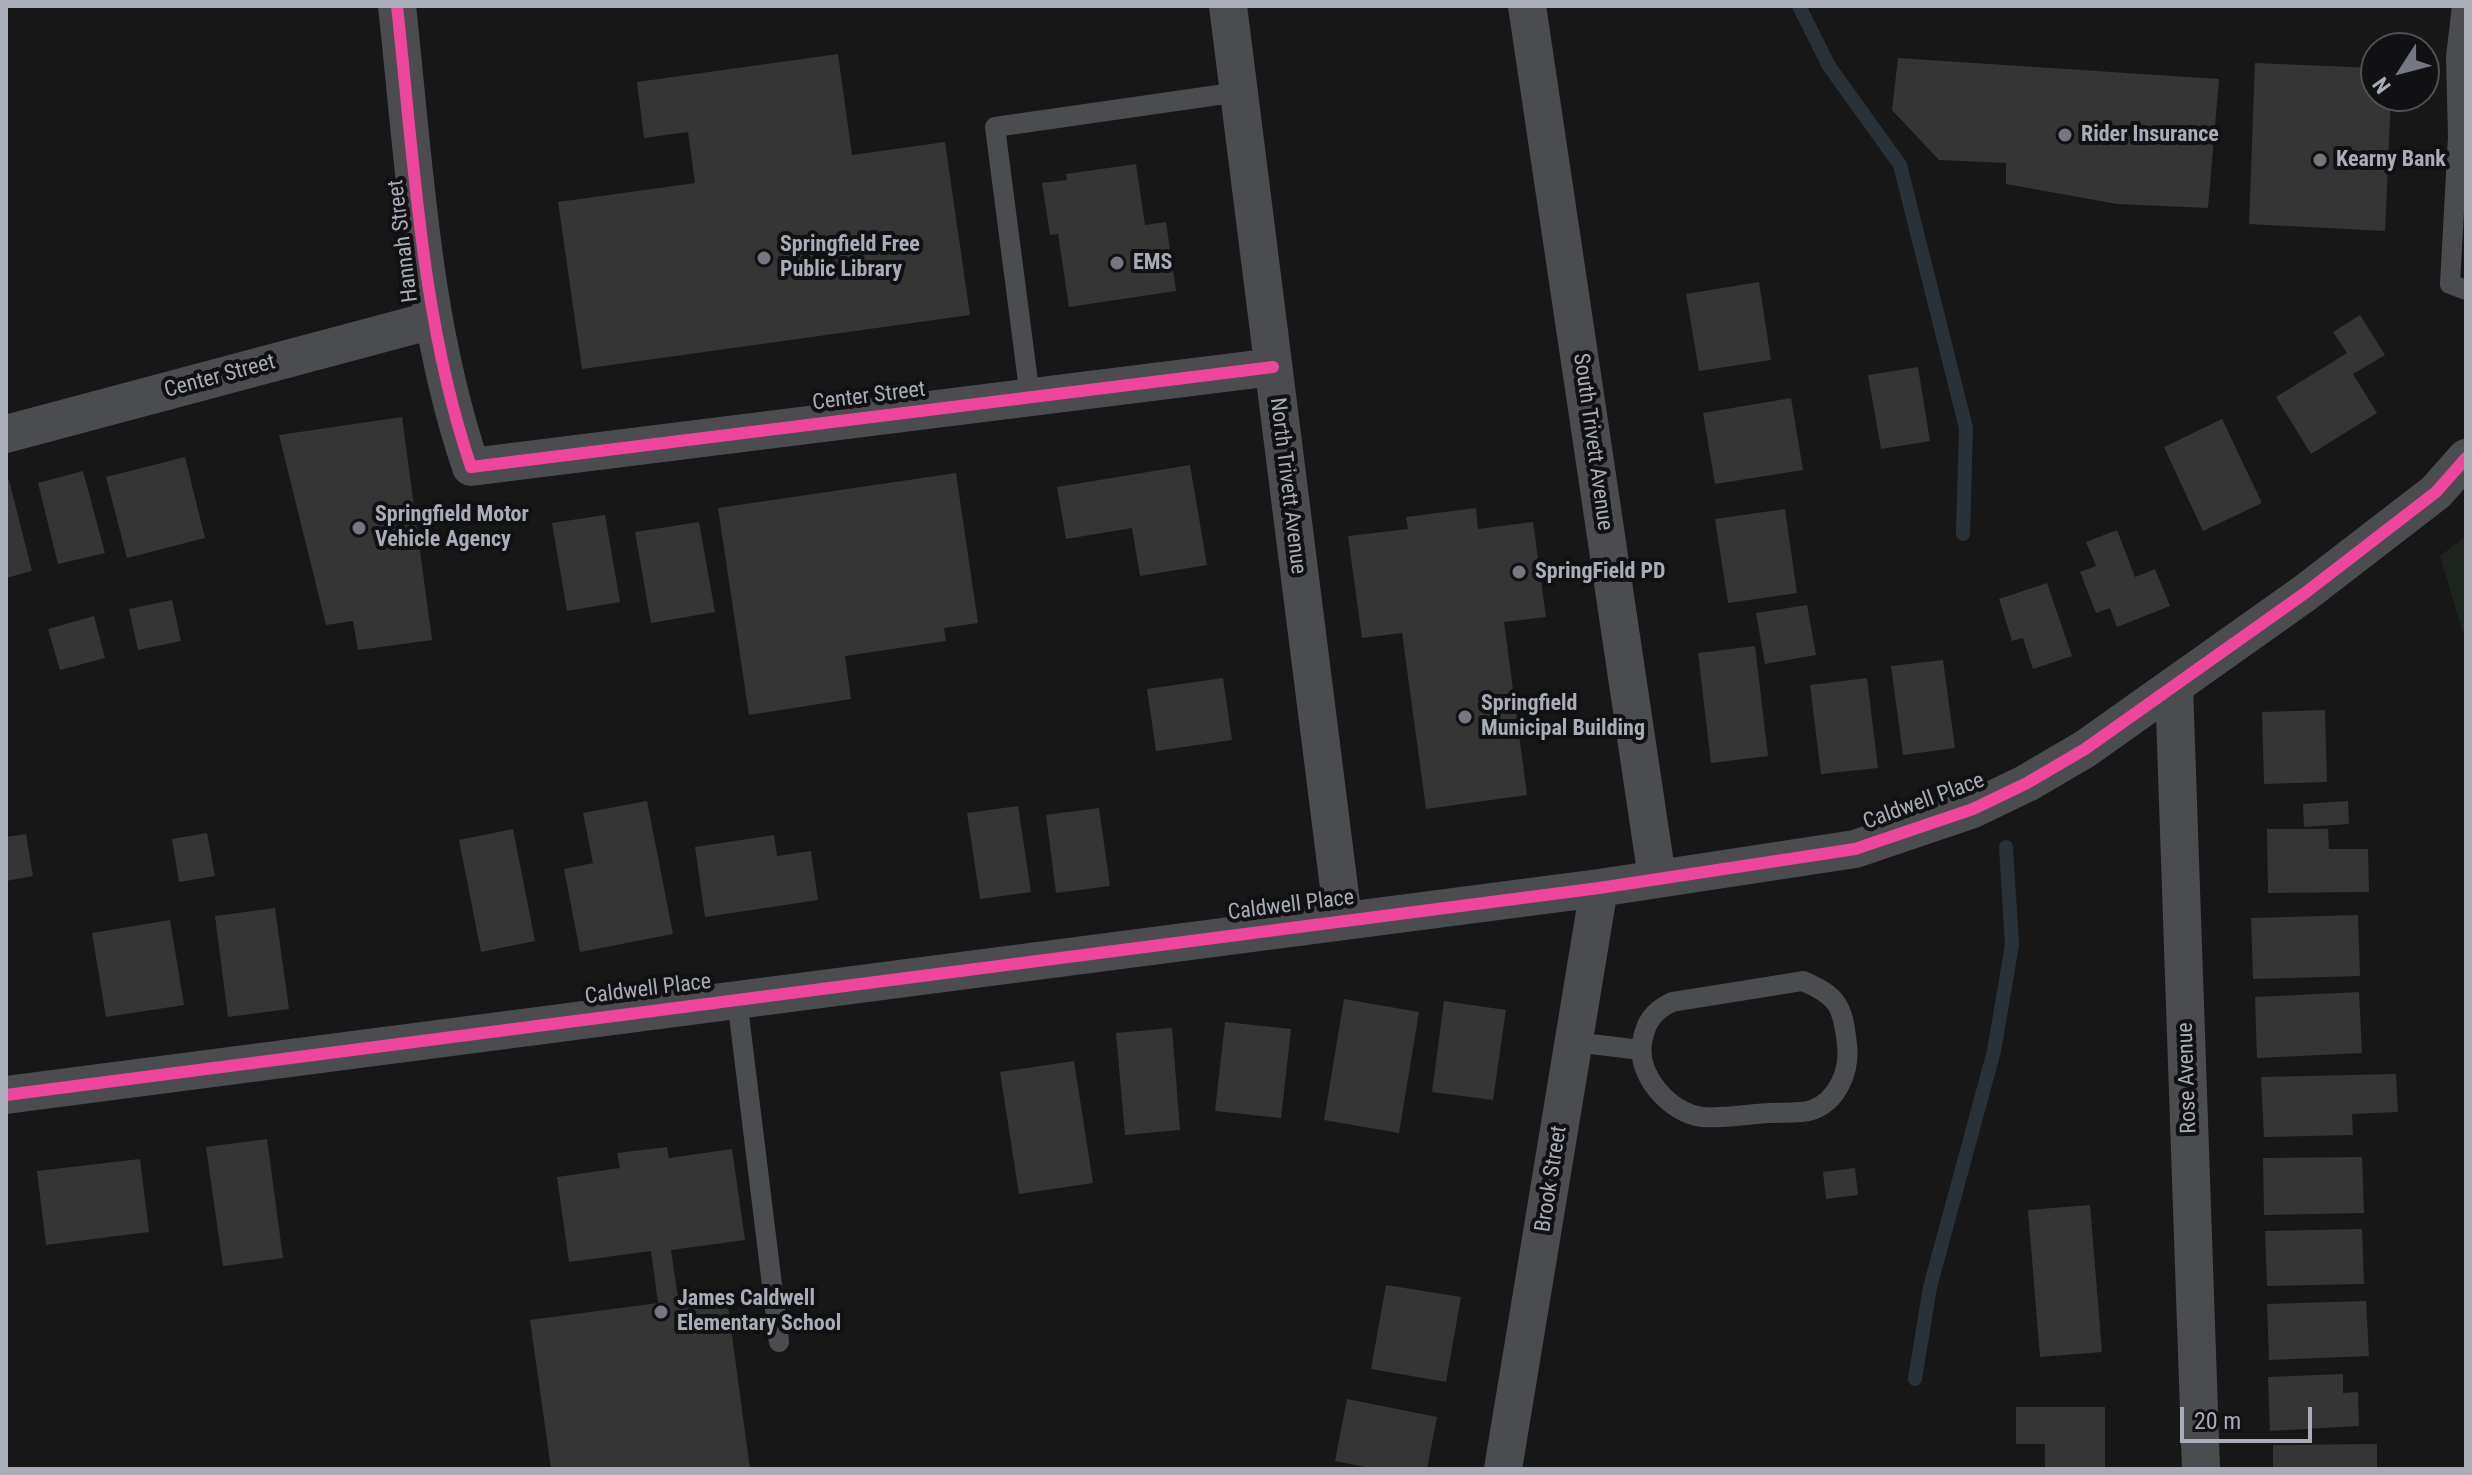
<!DOCTYPE html>
<style>
body{margin:0}
#map{position:relative;width:2472px;height:1475px;overflow:hidden;background:#171717;font-family:"Roboto Condensed",sans-serif}
canvas{display:block}
.frame{position:absolute;inset:0;border:8px solid #a8adb8;pointer-events:none}
.north{position:absolute;left:2360px;top:32px;width:80px;height:80px;box-sizing:border-box;background:#111113;border:2px solid #4d4f55;border-radius:50%;rotate:234deg;font-size:22px;font-weight:700;line-height:32px;text-align:center;color:#a8adb8}
.north::after{content:'';display:block;margin:auto;width:28px;height:36px;background:#757880;clip-path:polygon(50% 0,100% 100%,50% 72%,0 100%)}
.scale{position:absolute;left:2180px;top:1407px;width:132px;height:36px;box-sizing:border-box;border:4px solid #a8adb8;border-top:0;padding-left:10px;font-size:24px;line-height:28px;white-space:nowrap;color:#a8adb8;-webkit-text-stroke:6px #111113;paint-order:stroke}
</style>
<div id="map">
<canvas width="2472" height="1475"></canvas>
<div class="frame"></div>
<div class="north">N</div>
<div class="scale">20 m</div>
</div>
<script>
const ctx = document.querySelector('canvas').getContext('2d');
ctx.lineJoin = 'round';
function fillPath(path, color) {
  ctx.fillStyle = color;
  ctx.fill(path, 'evenodd');
}
function stroke(path, color, width, dash) {
  ctx.strokeStyle = color;
  ctx.lineWidth = width;
  ctx.lineCap = dash ? 'butt' : 'round';
  ctx.setLineDash(dash || []);
  ctx.stroke(path);
}
function drawText(font, color, halo, rows, align = 'center') {
  ctx.font = font + ' "Roboto Condensed",sans-serif';
  ctx.lineWidth = 8;
  ctx.setLineDash([]);
  ctx.textBaseline = 'middle';
  ctx.strokeStyle = halo;
  ctx.fillStyle = color;
  for (const [text, x, y, turn = 0] of rows) {
    ctx.save();
    ctx.translate(x, y);
    ctx.rotate((+turn || 0) * Math.PI / 180);
    ctx.textAlign = isNaN(turn) ? turn : align;
    if (halo) ctx.strokeText(text, 0, 0);
    ctx.fillText(text, 0, 0);
    ctx.restore();
  }
}
fillPath(new Path2D(`
 M2466 536V643L2440 556Z`), '#1d241e');
stroke(new Path2D(`
 M1799 6 1829 66 1900 165 1966 428 1963 534
 M1915 1379 1930 1287 1994 1051 2012 945 2006 847`), '#2a3239', 14);
fillPath(new Path2D(`
 M838 54 852 155 945 142 970 315 582 369 558 202 695 183 688 132 644 138 637 82Z
 M1898 58 2219 79 2208 208 2117 204 2006 184V163L1939 160 1892 110Z
 M2255 63 2376 68V96H2391L2385 231 2249 224Z
 M1136 164 1145 225 1166 222 1176 291 1069 307 1058 234 1050 235 1042 183 1067 180 1066 174Z
 M1759 282 1771 360 1699 371 1686 294Z
 M2360 315 2385 355 2353 374 2377 413 2311 454 2276 397 2347 353 2333 332Z
 M1918 367 1930 441 1881 449 1868 375Z
 M1791 398 1803 470 1715 484 1703 413Z
 M402 417 432 640 358 650 353 621 326 625 279 435Z
 M2222 419 2262 503 2203 531 2164 447Z
 M185 457 205 538 127 558 106 477Z
 M1190 465 1207 565 1140 576 1132 528 1066 539 1057 487Z
 M83 471 105 553 58 564 38 483Z
 M956 473 978 623 944 628 946 641 845 656 851 699 749 715 718 508Z
 M9 480 32 571 6 578V481Z
 M1476 508 1478 529 1533 522 1546 617 1504 622 1527 795 1426 809 1402 633 1362 638 1348 536 1408 529 1406 517Z
 M1785 509 1797 593 1728 603 1715 519Z
 M605 515 620 602 567 611 552 523Z
 M699 522 715 612 651 623 635 532Z
 M2117 530 2135 577 2155 569 2170 606 2117 627 2110 608 2096 613 2080 572 2096 566 2086 542Z
 M2047 583 2072 656 2033 669 2023 638 2012 641 1999 599Z
 M172 600 181 641 138 650 129 609Z
 M1807 605 1816 655 1765 664 1756 613Z
 M94 616 105 658 60 670 48 629Z
 M1755 646 1768 756 1711 763 1698 653Z
 M1943 660 1955 748 1903 755 1891 666Z
 M1223 678 1232 740 1156 751 1147 689Z
 M1867 678 1878 768 1821 774 1810 685Z
 M2325 710 2327 782 2264 784 2262 712Z
 M647 801 673 934 580 952 564 869 593 863 583 813Z
 M2348 801 2349 824 2304 827 2303 804Z
 M1018 806 1031 892 980 899 967 813Z
 M1099 808 1110 886 1056 893 1046 815Z
 M513 829 535 941 481 952 459 840Z
 M2267 829H2328L2329 849H2368L2369 892 2268 893Z
 M207 833 215 876 179 882 172 839Z
 M26 834 33 876 6 881V837Z
 M774 835 777 856 811 851 818 900 705 917 695 847Z
 M275 908 289 1009 228 1017 215 916Z
 M2358 915 2360 976 2253 979 2251 918Z
 M170 920 184 1005 106 1017 92 933Z
 M2359 992 2362 1053 2257 1058 2255 997Z
 M1344 999 1419 1012 1399 1133 1324 1120Z
 M1444 1001 1506 1010 1493 1100 1432 1092Z
 M1225 1022 1291 1029 1281 1118 1215 1111Z
 M1172 1028 1180 1130 1125 1135 1116 1033Z
 M1074 1061 1093 1183 1019 1194 1000 1072Z
 M2396 1074 2398 1112 2352 1114 2353 1135 2264 1137 2261 1077Z
 M267 1139 283 1258 223 1266 206 1147Z
 M667 1147 669 1158 732 1149 745 1240 671 1250 678 1298 726 1291 750 1469H551L530 1320 658 1303 651 1251 569 1262 557 1177 620 1168 617 1153Z
 M2362 1157 2364 1213 2264 1215 2263 1158Z
 M140 1159 149 1232 46 1245 37 1171Z
 M1855 1168 1858 1195 1826 1199 1823 1172Z
 M2090 1205 2102 1352 2040 1357 2028 1210Z
 M2362 1229 2364 1284 2267 1286 2265 1231Z
 M1386 1285 1461 1297 1446 1382 1371 1369Z
 M2366 1301 2369 1356 2269 1360 2267 1304Z
 M2343 1374V1393L2358 1392 2359 1426 2270 1431 2268 1377Z
 M1347 1399 1437 1417 1427 1469H1375L1335 1461Z
 M2016 1407H2105V1469H2045V1444H2016Z
 M2377 1444V1469H2273V1445Z`), '#353536');
stroke(new Path2D(`
 M2462 6 2456 57 2458 137 2450 284 2466 290
 M1030 397 995 127 1239 92
 M1803 981C1838 996 1843 1006 1847 1045 1850 1070 1838 1101 1812 1110 1800 1114 1782 1112 1769 1113 1748 1114 1724 1119 1702 1117 1670 1113 1637 1076 1642 1043 1645 1023 1653 1011 1672 1002Z
 M737 999 779 1342
 M1574 1042 1641 1050`), '#4b4c50', 20);
stroke(new Path2D(`
 M397 6C414 160 421 320 471 467L1273 367
 M1228 6 1343 919
 M1527 6 1657 878
 M6 434 433 320
 M2174 686 2201 1469
 M6 1095 1599 888 1855 849 1973 809 2027 783 2085 749 2305 593 2436 492 2466 458
 M1503 1469 1599 888`), '#4b4c50', 38);
stroke(new Path2D(`
 M397 6C414 160 421 320 471 467L1273 367
 M6 1095 1599 888 1855 849 1973 809 2027 783 2085 749 2305 593 2436 492 2466 458`), '#ed469a', 12);
for (const [x, y, r, color] of [
 [2065,135,8,"#757880"],
 [2320,160,8,"#757880"],
 [764,258,8,"#757880"],
 [1117,263,8,"#757880"],
 [359,528,8,"#757880"],
 [1519,572,8,"#757880"],
 [1465,717,8,"#757880"],
 [661,1312,8,"#757880"]
]) {
  const dot = new Path2D();
  dot.arc(x, y, r, 0, 2 * Math.PI);
  ctx.fillStyle = color;
  ctx.fill(dot);
  stroke(dot, '#111113', 3);
}
drawText('bold 22px', '#a8adb8', '#111113', [
 ["Rider Insurance",2081,135],
 ["Kearny Bank",2336,160],
 ["Springfield Free",780,245],
 ["Public Library",780,270],
 ["EMS",1133,263],
 ["Springfield Motor",375,515],
 ["Vehicle Agency",375,540],
 ["SpringField PD",1535,572],
 ["Springfield",1481,704],
 ["Municipal Building",1481,729],
 ["James Caldwell",677,1299],
 ["Elementary School",677,1324]
], 'left');
drawText('22px', '#a8adb8', '#111113', [
 ["Hannah Street",404,241,-97],
 ["Center Street",220,377,-15],
 ["Center Street",869,397,-7],
 ["South Trivett Avenue",1592,442,82],
 ["North Trivett Avenue",1287,486,83],
 ["Caldwell Place",1924,802,-20],
 ["Caldwell Place",1291,906,-7],
 ["Caldwell Place",648,990,-7],
 ["Rose Avenue",2188,1078,-92],
 ["Brook Street",1552,1179,-81]
]);
</script>
